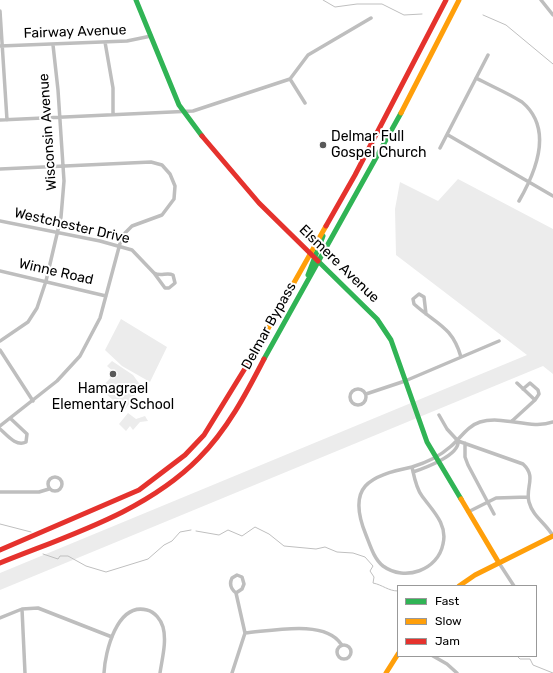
<!DOCTYPE html>
<style>
body{margin:0}
#map{position:relative;width:553px;height:673px;overflow:hidden;background:#fff;font-family:Rubik,sans-serif}
canvas{display:block}
.legend{position:absolute;left:397px;top:585px;width:140px;height:72px;box-sizing:border-box;background:#fff;border:1px solid #999;margin:0;padding:5px 7px;list-style:none;font-size:12px;color:#000}
.legend li{display:flex;align-items:center;gap:8px;height:20px}
.legend b{width:20px;border:1px solid #999}
</style>
<div id="map">
<canvas width="553" height="673"></canvas>
<ul class="legend">
<li><b style="height:5px;background:#30b455"></b>Fast</li>
<li><b style="height:5px;background:#ff9f0a"></b>Slow</li>
<li><b style="height:5px;background:#e5322d"></b>Jam</li>
</ul>
</div>
<script>
const ctx = document.querySelector('canvas').getContext('2d');
ctx.lineJoin = 'round';
function fillPath(path, color) {
  ctx.fillStyle = color;
  ctx.fill(path, 'evenodd');
}
function stroke(path, color, width, dash) {
  ctx.strokeStyle = color;
  ctx.lineWidth = width;
  ctx.lineCap = dash ? 'butt' : 'round';
  ctx.setLineDash(dash || []);
  ctx.stroke(path);
}
function drawText(font, color, halo, rows, align = 'center') {
  ctx.font = font + ' Rubik,sans-serif';
  ctx.lineWidth = 4;
  ctx.setLineDash([]);
  ctx.textBaseline = 'middle';
  ctx.strokeStyle = halo;
  ctx.fillStyle = color;
  for (const [text, x, y, turn = 0] of rows) {
    ctx.save();
    ctx.translate(x, y);
    ctx.rotate((+turn || 0) * Math.PI / 180);
    ctx.textAlign = isNaN(turn) ? turn : align;
    if (halo) ctx.strokeText(text, 0, 0);
    ctx.fillText(text, 0, 0);
    ctx.restore();
  }
}
fillPath(new Path2D(`
 M458 179 553 229V374L543 366 0 590V573L527 355 396 255 395 209 400 182 438 201Z
 M121 319 167 347 150 382 122 366 105 350Z
 M112 361 133 375 141 386 125 410 100 389 115 373 107 366Z
 M128 413 136 419 145 416 148 421 140 422 133 430 130 426 126 431 119 424Z`), '#ececec');
stroke(new Path2D(`
 M323 0 335 7 357 4H382L404 15 422 14
 M483 15 506 25 553 64
 M0 524 31 532
 M196 531 219 535 228 530 242 536 255 527 269 534 284 546 316 549 325 547 337 552 353 553 365 557 373 566 370 571 374 577 373 583C383 585 388 591 398 591
 M43 554 58 559 60 556H68L86 566 106 572 148 559 164 545 172 541 180 532 191 530
 M517 656 520 659H530L533 665 553 673`), '#bfbfbf', 1);
stroke(new Path2D(`
 M541 0 553 15
 M0 11 7 120
 M105 42 113 88V114
 M0 46 127 41 151 36
 M476 78C491 86 508 93 522 102 553 128 537 170 519 201
 M290 79 305 103
 M0 120 193 111 290 79 308 55 371 18
 M448 135 553 196
 M440 148 488 55
 M0 169 151 162 162 165 170 174 175 186 174 199 162 215 132 226 122 236 100 318 80 356 57 381 0 426
 M0 221 100 241 132 250 154 273 165 288H169L175 283 173 275C167 272 160 277 154 273
 M0 271 106 296
 M426 314 424 297 419 294 413 299 414 304C436 324 452 326 461 357
 M0 341 28 322 37 308 46 281 61 217 64 181 58 90 53 45
 M0 350 33 401
 M350 397a8 8 0 1 1 16 0a8 8 0 1 1-16 0Z
 M523 389 530 383 538 390 539 394 535 400
 M366 394 405 381 499 341
 M439 415 447 429 458 441 523 464C537 477 525 487 529 502 533 517 546 523 553 536
 M512 421 535 400 517 383
 M0 429C7 435 16 447 26 442L27 434 10 418
 M465 443V457L468 465 494 514
 M412 467C414 476 416 488 422 496 432 510 448 524 443 544 438 570 405 582 383 566 374 559 370 545 366 535 346 486 369 476 412 467Z
 M412 467C425 463 440 456 450 447 460 439 467 426 480 422 503 415 531 430 553 422
 M413 472C425 468 460 455 458 441
 M48 484a7 7 0 1 1 14 0a7 7 0 1 1-14 0Z
 M0 492H39L49 489
 M468 512 496 498 528 497
 M499 563 514 586
 M237 575 242 577 244 584 242 589 236 593C231 589 229 584 232 578Z
 M22 609 25 673
 M0 618 22 609 38 608 112 637
 M245 633C271 631 325 619 341 644
 M337 652a7 7 0 1 1 14 0a7 7 0 1 1-14 0Z
 M433 656 447 664 457 673
 M104 673C105 652 117 602 147 610 155 612 161 620 163 627 167 641 162 659 160 673
 M232 673 245 633 236 593`), '#bebebe', 3.5);
stroke(new Path2D(`
 M136 0 179 105 202 136
 M318 261 377 319 391 340 427 442 461 499
 M308 275 323 236
 M264 359 401 113`), '#30b455', 5);
stroke(new Path2D(`
 M401 113 459 0
 M252 357 326 226
 M461 499 499 563
 M459 586 475 575 553 536
 M386 673 398 654`), '#ff9f0a', 5);
stroke(new Path2D(`
 M202 136 259 203 318 261
 M326 226 355 175 446 0
 M0 550 139 490 185 455 204 435 252 357
 M0 563C69 535 146 512 199 458 227 430 246 394 264 359`), '#e5322d', 5);
for (const [x, y, r, color] of [
 [323,145,4,"#595959"],
 [113,374,4,"#595959"]
]) {
  const dot = new Path2D();
  dot.arc(x, y, r, 0, 2 * Math.PI);
  ctx.fillStyle = color;
  ctx.fill(dot);
  stroke(dot, '#fff', 1.5);
}
drawText('14px', '#000', '#fff', [
 ["Fairway Avenue",75,32,-2],
 ["Wisconsin Avenue",48,132,-94],
 ["Westchester Drive",72,226,13],
 ["Elsmere Avenue",339,264,44],
 ["Winne Road",56,272,13],
 ["Delmar Bypass",269,326,-61]
]);
drawText('14px', '#000', '#fff', [
 ["Delmar Full",331,137],
 ["Gospel Church",331,153],
 ["Hamagrael",113,389,"center"],
 ["Elementary School",113,405,"center"]
], 'left');
</script>
